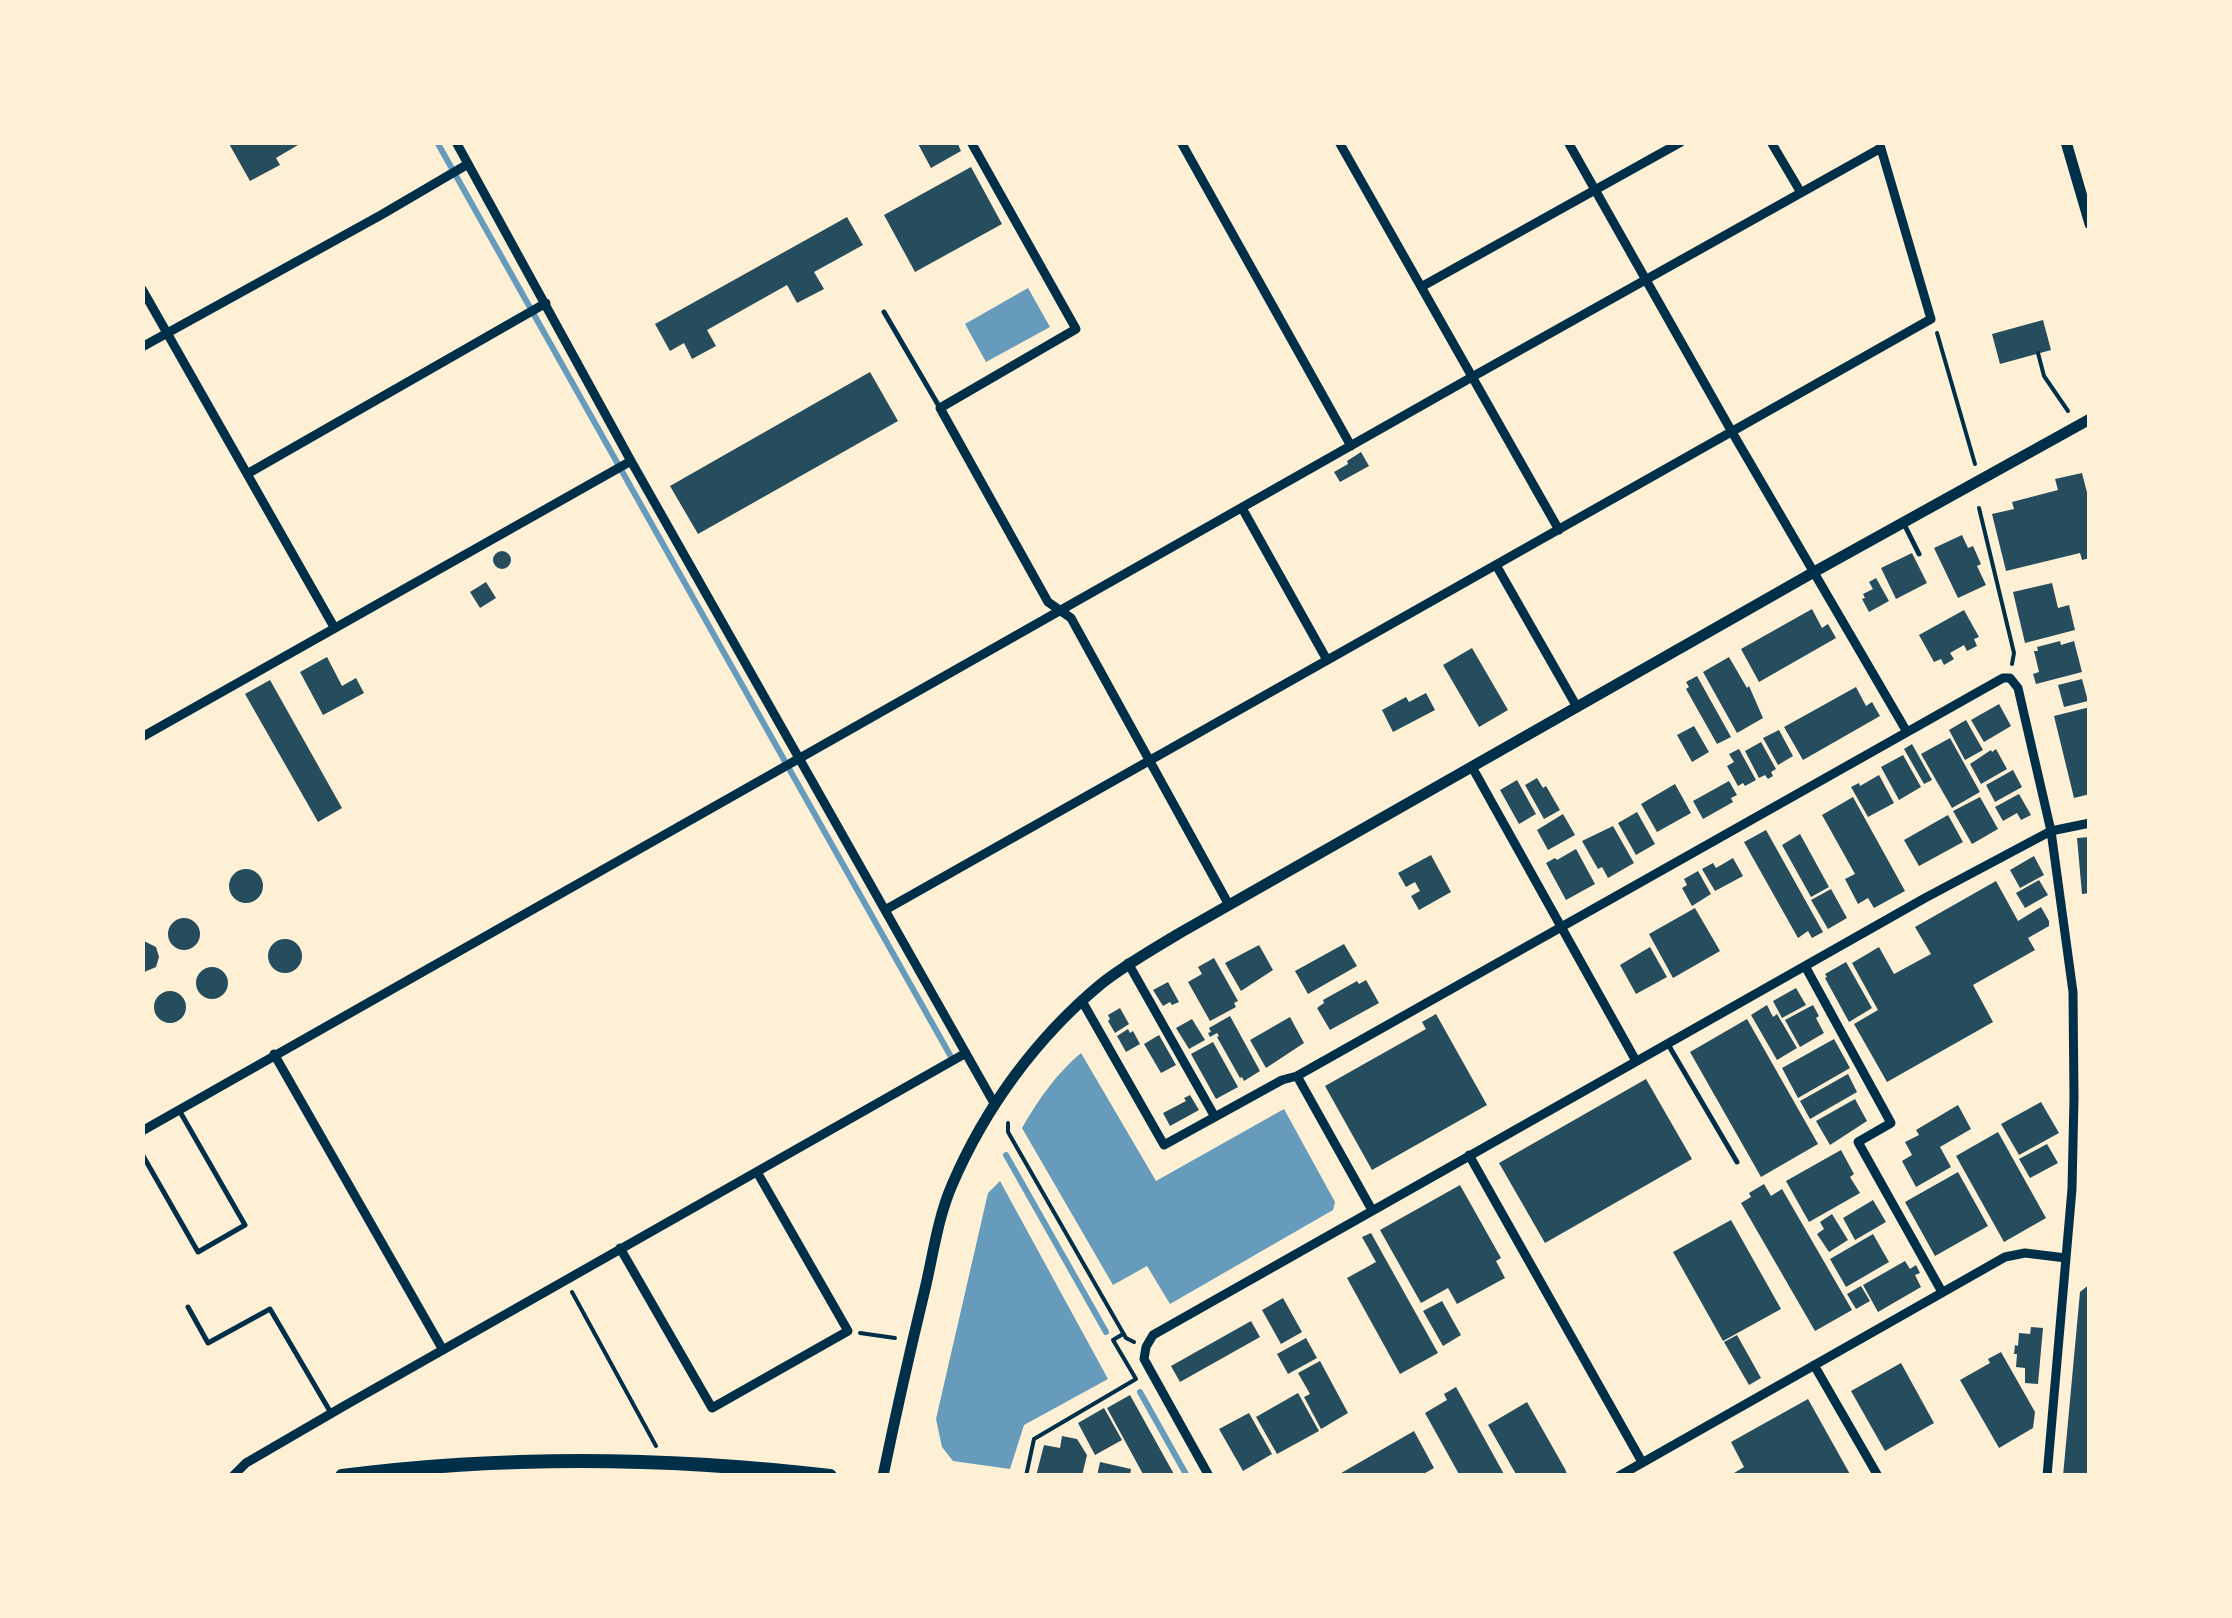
<!DOCTYPE html>
<style>
body{margin:0}
#map{position:relative;width:2232px;height:1618px;overflow:hidden;background:#fdf0d5;font-family:Figtree,sans-serif}
canvas{display:block}
.frame{position:absolute;inset:0;border:145px solid #fdf0d5;pointer-events:none}
</style>
<div id="map">
<canvas width="2232" height="1618"></canvas>
<div class="frame"></div>
</div>
<script>
const ctx = document.querySelector('canvas').getContext('2d');
ctx.lineJoin = 'round';
function fillPath(path, color) {
  ctx.fillStyle = color;
  ctx.fill(path, 'evenodd');
}
function stroke(path, color, width, dash) {
  ctx.strokeStyle = color;
  ctx.lineWidth = width;
  ctx.lineCap = dash ? 'butt' : 'round';
  ctx.setLineDash(dash || []);
  ctx.stroke(path);
}
fillPath(new Path2D(`
 M1028 288 1050 327 986 362 965 324Z
 M1081 1053 1156 1181 1284 1109 1335 1202 1333 1210 1170 1304 1147 1266 1113 1285 1022 1128C1038 1100 1056 1074 1081 1053Z
 M1000 1181 1108 1379 1024 1425 1010 1469 953 1461 942 1447 936 1419 988 1193Z`), '#669bbc');
stroke(new Path2D(`
 M437 142 950 1055
 M1006 1155 1106 1332
 M1140 1392 1187 1476`), '#669bbc', 6);
fillPath(new Path2D(`
 M228 142H303L276 158 280 165 250 181Z
 M917 142H957L961 151 931 168Z
 M971 167 1002 224 915 272 884 215Z
 M847 217 863 245 814 272 824 289 797 303 787 285 707 330 716 346 692 359 684 343 670 351 655 324Z
 M2043 320 2051 350 2000 364 1992 334Z
 M870 372 898 421 698 534 670 486Z
 M1361 452 1369 466 1340 482 1334 472 1348 464 1347 461Z
 M2082 473 2090 504V558L2082 560 2080 553 2006 571 1992 514 2014 509 2012 502 2058 490 2055 479Z
 M1962 535 1968 548 1973 546 1981 564 1977 566 1986 585 1958 598 1934 548Z
 M493 560a9 9 0 1 1 18 0a9 9 0 1 1-18 0Z
 M1912 553 1927 583 1896 599 1881 568Z
 M1876 578 1889 601 1869 612 1862 599 1865 598 1863 594 1873 589 1869 582Z
 M486 582 496 598 480 608 470 592Z
 M2052 583 2058 608 2069 605 2075 630 2025 643 2013 592Z
 M1812 609 1822 628 1828 624 1836 638 1759 682 1741 649Z
 M1964 610 1979 637 1974 639 1977 646 1967 651 1964 645 1950 653 1954 659 1944 665 1941 659 1934 662 1919 635Z
 M2060 641 2061 645 2074 641 2082 672 2036 684 2033 674 2039 672 2034 651H2038L2037 647Z
 M1472 648 1508 710 1479 727 1443 665Z
 M327 657 342 686 356 678 364 693 323 715 300 672Z
 M1729 657 1747 688 1749 686 1763 718 1737 733 1703 672Z
 M1697 676 1731 737 1717 744 1686 689 1689 687 1686 682Z
 M2082 679 2088 701 2064 707 2058 685Z
 M270 680 342 808 318 822 245 694Z
 M1856 687 1866 706 1872 702 1880 716 1803 760 1784 727Z
 M1426 693 1435 710 1393 732 1382 710 1406 697 1409 702Z
 M1999 704 2011 726 1984 742 1971 720Z
 M2090 707V794L2074 798 2054 716Z
 M1966 720 1983 750 1965 760 1949 730Z
 M1694 726 1709 752 1692 762 1677 735Z
 M1779 730 1793 756 1778 765 1763 738Z
 M1950 738 1980 792 1952 808 1921 754Z
 M1761 742 1776 769 1771 772 1773 776 1768 779 1765 775 1759 778 1745 751Z
 M1912 744 1932 780 1924 784 1904 749Z
 M1739 749 1756 780 1745 786 1743 783 1738 786 1727 766 1734 762 1729 754Z
 M1996 749 2007 769 1981 784 1970 764 1991 750 1992 752Z
 M1903 755 1921 787 1899 800 1881 767Z
 M2013 770 2022 787 1995 802 1986 785Z
 M1879 775 1894 803 1868 817 1851 787 1859 783 1860 786Z
 M1537 778 1543 788 1546 786 1560 810 1544 819 1525 785Z
 M1517 780 1536 814 1519 824 1500 790Z
 M1729 781 1737 795 1731 798 1733 802 1703 819 1693 801Z
 M1675 784 1691 813 1657 832 1641 804Z
 M2019 794 2031 815 2021 820 2017 813 2003 821 1995 807Z
 M1853 797 1905 891 1874 908 1868 898 1858 904 1845 879 1855 874 1822 815Z
 M1980 797 1998 829 1972 844 1953 811Z
 M1637 812 1655 844 1636 855 1618 823Z
 M1563 814 1575 835 1548 850 1537 830Z
 M1948 815 1963 842 1919 866 1904 840Z
 M1613 826 1634 863 1608 878 1602 867 1598 869 1582 841Z
 M1766 830 1823 932 1812 938 1808 931 1798 938 1744 842Z
 M1800 834 1829 887 1811 897 1782 845Z
 M2090 837V893L2082 894 2077 838Z
 M1576 849 1595 884 1566 900 1546 863 1555 858 1557 860Z
 M1431 855 1451 892 1419 910 1411 896 1420 891 1415 882 1406 887 1398 873Z
 M2034 856 2044 875 2020 888 2010 870Z
 M1733 858 1743 876 1715 891 1702 869 1713 863 1716 868Z
 M229 886a17 17 0 1 1 34 0a17 17 0 1 1-34 0Z
 M1698 871 1711 894 1692 906 1682 888 1687 885 1684 879Z
 M2039 880 2048 895 2025 908 2016 893Z
 M1996 881 2018 921 2041 907 2049 921V926L2028 938 2035 950 1973 985 1993 1022 1887 1082 1854 1024 1878 1010 1852 963 1879 947 1894 974 1931 954 1915 927Z
 M1831 889 1847 918 1828 929 1811 900Z
 M1695 908 1720 951 1673 978 1649 934Z
 M168 934a16 16 0 1 1 32 0a16 16 0 1 1-32 0Z
 M268 956a17 17 0 1 1 34 0a17 17 0 1 1-34 0Z
 M142 940 156 947 159 957 156 967 142 973Z
 M1344 944 1357 966 1308 994 1295 971Z
 M1259 945 1273 970 1241 991 1225 963Z
 M1650 947 1667 977 1636 994 1620 965Z
 M1214 958 1238 1001 1234 1003 1236 1007 1210 1021 1188 982 1202 974 1198 967Z
 M1846 962 1872 1008 1849 1022 1825 978 1827 977 1825 974Z
 M196 983a16 16 0 1 1 32 0a16 16 0 1 1-32 0Z
 M1366 980 1379 1003 1330 1030 1317 1008 1324 1003 1323 1000 1357 981 1359 984Z
 M1168 982 1179 1002 1172 1005 1170 1002 1163 1006 1153 990Z
 M1796 988 1806 1005 1782 1018 1773 1001Z
 M154 1007a16 16 0 1 1 32 0a16 16 0 1 1-32 0Z
 M1767 1005 1773 1017 1777 1014 1797 1048 1777 1060 1751 1015Z
 M1813 1005 1819 1016 1816 1018 1824 1033 1800 1047 1785 1020Z
 M1120 1008 1129 1024 1115 1033 1108 1021 1110 1019 1108 1015Z
 M1436 1014 1487 1105 1372 1170 1325 1086 1426 1029 1422 1022Z
 M1230 1016 1260 1071 1244 1081 1242 1077 1240 1078 1217 1037 1219 1036 1217 1033 1210 1037 1208 1033 1211 1032 1209 1028Z
 M1290 1017 1304 1043 1266 1068 1250 1040Z
 M1192 1019 1205 1040 1189 1049 1176 1028Z
 M1747 1019 1818 1144 1761 1177 1690 1052Z
 M1128 1029 1130 1033 1133 1031 1140 1044 1126 1052 1117 1036Z
 M1159 1035 1176 1065 1161 1073 1144 1044Z
 M1834 1039 1850 1068 1798 1098 1782 1068Z
 M1213 1042 1238 1087 1216 1099 1191 1054Z
 M1848 1074 1857 1092 1810 1119 1800 1101Z
 M1646 1079 1692 1159 1545 1243 1499 1163Z
 M1190 1095 1199 1110 1170 1126 1163 1113 1186 1101 1184 1098Z
 M1855 1099 1867 1121 1830 1145 1816 1121Z
 M2041 1102 2059 1133 2019 1155 2001 1124Z
 M1958 1105 1971 1129 1940 1147 1951 1167 1916 1187 1902 1161 1912 1155 1905 1142 1919 1135 1916 1130Z
 M1998 1132 2046 1218 2004 1242 1956 1156Z
 M2047 1144 2058 1163 2030 1178 2019 1159Z
 M1841 1150 1854 1174 1850 1177 1860 1193 1809 1222 1786 1181Z
 M1958 1172 1988 1226 1935 1256 1905 1202Z
 M1764 1184 1771 1196 1782 1189 1852 1310 1815 1331 1741 1203 1751 1197 1749 1193Z
 M1460 1185 1501 1258 1496 1261 1505 1278 1457 1304 1448 1288 1421 1303 1380 1230Z
 M1873 1200 1886 1222 1855 1240 1843 1218Z
 M1832 1214 1848 1240 1829 1252 1817 1234 1824 1229 1820 1222Z
 M1731 1220 1781 1309 1723 1341 1673 1252Z
 M1371 1233 1438 1353 1400 1374 1347 1278 1376 1262 1362 1237Z
 M1873 1234 1889 1262 1846 1287 1830 1259Z
 M1905 1261 1910 1269 1916 1265 1920 1273 1915 1275 1921 1287 1878 1312 1863 1285Z
 M2090 1284 2088 1467 2090 1476H2063L2080 1292Z
 M1861 1286 1870 1301 1856 1309 1847 1294Z
 M1283 1298 1302 1332 1281 1344 1262 1310Z
 M1442 1301 1461 1335 1443 1346 1423 1311Z
 M1251 1321 1260 1337 1180 1382 1171 1366Z
 M2031 1327 2043 1328 2038 1384 2025 1383V1368L2016 1367 2017 1354H2014L2015 1345 2018 1346 2019 1333 2030 1334Z
 M1737 1335 1761 1378 1749 1385 1724 1342Z
 M1306 1338 1317 1358 1288 1374 1277 1354Z
 M2001 1352 2035 1412 2033 1428 1999 1448 1960 1380 1990 1363 1988 1359Z
 M1320 1361 1348 1413 1321 1429 1304 1397 1310 1394 1298 1373Z
 M1901 1363 1934 1423 1885 1451 1851 1391Z
 M1456 1387 1505 1476H1460L1425 1413 1447 1400 1444 1394Z
 M1298 1393 1319 1431 1277 1454 1256 1417Z
 M1130 1395 1175 1476H1144L1107 1408Z
 M1808 1399 1851 1476H1729L1744 1467 1731 1442Z
 M1527 1402 1565 1469 1568 1476H1517L1488 1425Z
 M1104 1408 1122 1440 1095 1455 1078 1423Z
 M1249 1413 1272 1454 1243 1471 1219 1429Z
 M1414 1431 1434 1468 1420 1476H1336Z
 M1062 1436 1077 1439 1087 1455 1082 1476H1036L1044 1445 1060 1448Z
 M1100 1462 1131 1469 1130 1476H1097Z`), '#264d5e');
stroke(new Path2D(`
 M1937 333 1975 464
 M2038 353 2044 376 2068 411
 M1979 508 2014 653 2012 664
 M1008 1123V1132L1126 1338 1134 1342
 M572 1292 656 1446
 M860 1333 895 1338
 M1026 1476 1034 1439 1136 1379 1113 1340 1123 1334`), '#003049', 4);
stroke(new Path2D(`
 M884 312 940 408
 M1904 524 1919 554
 M1669 1046 1737 1162
 M142 1154 198 1252 245 1225 179 1110
 M188 1307 208 1343 270 1309 331 1413`), '#003049', 5);
stroke(new Path2D(`
 M456 142 631 461 994 1103
 M971 142 1076 329 940 408 1048 602 1071 618 1229 905
 M1181 142 1351 446
 M1339 142 1559 530
 M1568 142 1732 432 1907 732
 M1771 142 1800 191
 M1421 287 1681 142
 M142 289 334 627
 M142 347 381 215 468 164
 M247 474 546 303
 M1242 508 1327 660
 M1496 565 1577 707
 M142 737 631 461
 M1472 767 1636 1061
 M885 910 1931 319 1880 145
 M1128 963 1215 1117
 M1805 966 1891 1123 1858 1142 1942 1292
 M1082 1001 1164 1145 1282 1080 1297 1076 2003 678H2010L2018 688 2051 831 2073 992 2074 1098 2072 1189 2047 1476
 M274 1054 443 1350
 M1297 1076 1372 1210
 M142 1131 1472 377 1881 148
 M1469 1155 1642 1462
 M620 1248 712 1408 848 1331 757 1172
 M1814 1365 1878 1476
 M233 1476 246 1463 344 1406 966 1053
 M1209 1476 1144 1359 1146 1347 1153 1335 1925 898 2051 831 2090 823
 M1619 1476 2005 1257 2025 1253 2066 1258`), '#003049', 9);
stroke(new Path2D(`
 M2066 142 2090 224
 M883 1476C896 1413 910 1351 925 1289 933 1255 938 1217 952 1185 985 1108 1036 1038 1101 984 1125 965 1152 950 1178 934L1814 572 2090 419`), '#003049', 11);
stroke(new Path2D(`
 M342 1476C504 1455 669 1457 830 1476`), '#003049', 14);
</script>
